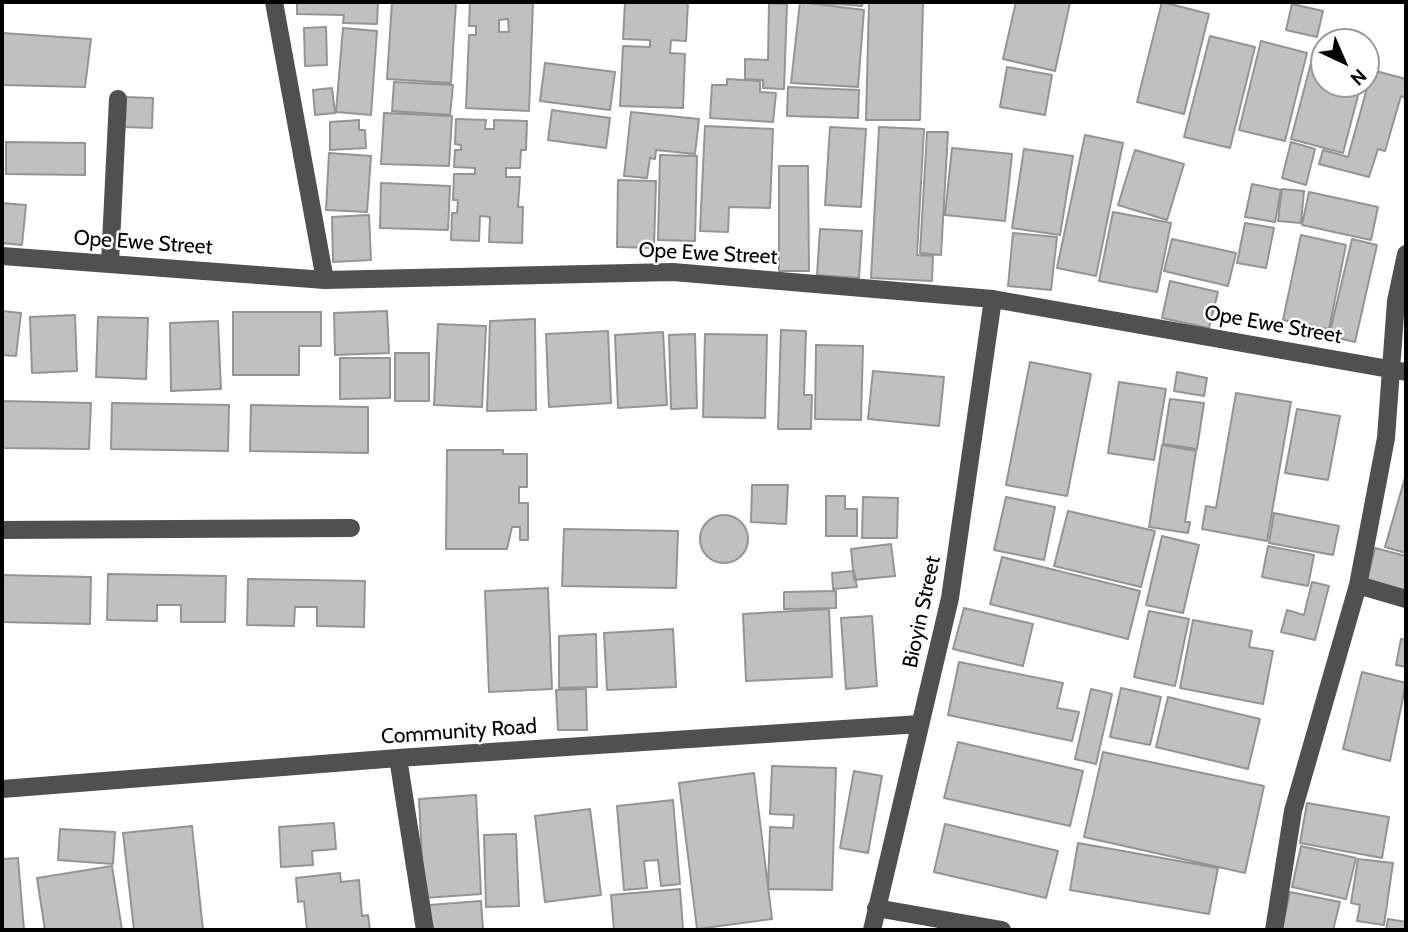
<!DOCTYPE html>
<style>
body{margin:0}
#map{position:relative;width:1408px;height:932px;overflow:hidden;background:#fff;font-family:Cabin,sans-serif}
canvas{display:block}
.frame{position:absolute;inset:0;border:4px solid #000;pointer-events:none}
.north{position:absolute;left:1310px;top:28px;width:70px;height:70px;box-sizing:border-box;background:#fff;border:2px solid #999;border-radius:50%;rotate:136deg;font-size:19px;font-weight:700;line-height:28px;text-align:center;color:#000}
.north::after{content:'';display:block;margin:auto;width:24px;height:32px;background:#000;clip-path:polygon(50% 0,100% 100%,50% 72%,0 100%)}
</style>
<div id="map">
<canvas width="1408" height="932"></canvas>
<div class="frame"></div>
<div class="north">N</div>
</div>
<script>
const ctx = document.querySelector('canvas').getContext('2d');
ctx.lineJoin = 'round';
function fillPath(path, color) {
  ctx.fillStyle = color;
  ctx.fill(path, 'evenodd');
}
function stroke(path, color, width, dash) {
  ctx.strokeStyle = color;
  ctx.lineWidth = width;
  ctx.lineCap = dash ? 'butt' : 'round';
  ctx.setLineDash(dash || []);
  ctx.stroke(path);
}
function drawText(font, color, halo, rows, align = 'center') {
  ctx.font = font + ' Cabin,sans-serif';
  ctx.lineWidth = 5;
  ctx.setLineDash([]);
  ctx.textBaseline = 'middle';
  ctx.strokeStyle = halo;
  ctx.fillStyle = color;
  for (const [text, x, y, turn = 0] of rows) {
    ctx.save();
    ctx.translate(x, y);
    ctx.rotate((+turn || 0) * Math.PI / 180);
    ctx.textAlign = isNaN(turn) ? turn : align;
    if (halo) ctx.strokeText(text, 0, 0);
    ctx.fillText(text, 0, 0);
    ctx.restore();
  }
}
const building = new Path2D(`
 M297 2H378L377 24 343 23 344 15 297 14Z
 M392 2H456L451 83 387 79Z
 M470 2H533L529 111 466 108 469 35H476V26H469Z
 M625 2H688L686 41 671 40 670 53 685 54 683 108 620 106 623 46 650 47V40L623 39Z
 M800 2 864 10 858 87 791 83Z
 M823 2H863L862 6 823 3Z
 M869 2H923L920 120H866Z
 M1016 2 1070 3 1055 71 1003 59Z
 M1162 2 1209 14 1184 114 1137 102Z
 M769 3 787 4 784 89 763 88V80L745 79V59L768 60Z
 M1292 4 1323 11 1317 37 1286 30Z
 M508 19 509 32H499V20Z
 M326 27 327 65 305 66 304 28Z
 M343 28 377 31 371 115 336 112Z
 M2 33 91 39 85 87 2 85Z
 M1210 36 1255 47 1230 148 1184 137Z
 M1261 41 1307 53 1285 141 1239 130Z
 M1315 48 1324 50V84H1361L1343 153 1291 139Z
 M545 63 615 72 610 110 540 101Z
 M1007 67 1052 75 1045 115 1000 107Z
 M1372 70 1406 79V98L1401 96 1385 151 1378 149 1369 177 1319 164 1323 150 1348 157Z
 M727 79 760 81V92L776 93 773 122 710 118 712 85H727Z
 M394 82 453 85 450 115 392 111Z
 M788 87 859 90 858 118 787 116Z
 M332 88 335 113 315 115 313 90Z
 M124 97 153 98 152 128 123 127Z
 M552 110 610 118 606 148 548 140Z
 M631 112 699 119 695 154 656 150 655 159 650 158 647 178 624 176Z
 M384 113 452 116 449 166 381 164Z
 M456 119 486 120 485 129H494V120L527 121 526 150H521L520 168H506V177H520L518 207H523L522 243 489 242 490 217 480 216 479 241 451 240 452 213H457L458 200H453L454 174H475V168L454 167 455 150H461V145L455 144Z
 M359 120V130H365L366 148 330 150V122Z
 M705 126 773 129 770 208 729 207 728 232 700 231Z
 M830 127 866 129 861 207 825 205Z
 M879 127 924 129 917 255 933 256 932 281 871 278Z
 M927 132H948L941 255 920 253Z
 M1085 135 1123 143 1096 276 1057 268Z
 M6 142 85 143V175L6 174Z
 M1291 142 1315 149 1306 185 1282 178Z
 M952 148 1012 154 1005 221 945 215Z
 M1024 149 1073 156 1060 235 1012 228Z
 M1135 150 1184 164 1167 220 1118 205Z
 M329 153 371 156 367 212 326 210Z
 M660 155 697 156 695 241 658 240Z
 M779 166H808L809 271H779Z
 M618 180 656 181 654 248 617 247Z
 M381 183 450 186 448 230 380 228Z
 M1252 184 1281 190 1275 222 1245 217Z
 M1282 189 1304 191 1301 223 1278 221Z
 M1309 192 1378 207 1371 240 1302 225Z
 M2 203 26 205 22 245 2 243Z
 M1113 212 1171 223 1157 292 1099 281Z
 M369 215 371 260 333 262 332 217Z
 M1245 223 1274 228 1266 268 1237 263Z
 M820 229 862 231 859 278 817 275Z
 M1013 233 1057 237 1051 290 1008 286Z
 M1301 235 1346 245 1329 329 1283 320Z
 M1172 239 1236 253 1228 286 1164 271Z
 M1352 239 1377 245 1355 342 1329 336Z
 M1170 281 1218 292 1209 328 1162 318Z
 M2 311 21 313 16 356 2 355Z
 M387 311 389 353 335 355 334 313Z
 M233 312H321V346H299V375H233Z
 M75 315 77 371 32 373 30 317Z
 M98 317 148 318 146 379 96 377Z
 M535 319 536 410 487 411 490 321Z
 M218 321 221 389 171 391 170 323Z
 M438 324 486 326 482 407 434 405Z
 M781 330 806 331 804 395H812L811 429H778Z
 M608 331 611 403 549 407 546 334Z
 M663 332 667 405 618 408 615 335Z
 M695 334 697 408 671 409 669 335Z
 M705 334 767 335 765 418 703 417Z
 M816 345 863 346 861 420 815 419Z
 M395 353H429V401H395Z
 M340 358H390V398L340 399Z
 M1030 362 1091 374 1067 496 1006 485Z
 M873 371 944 377 939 426 868 419Z
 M1177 372 1207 378 1204 396 1174 391Z
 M1119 382 1166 389 1154 460 1108 453Z
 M1236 393 1291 402 1267 541 1202 529 1206 506 1216 508Z
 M1170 399 1204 403 1197 449 1163 444Z
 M2 401 91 403 89 449 2 448Z
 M112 403 229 405 228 451 111 449Z
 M251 405 368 407V453L250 451Z
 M1297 409 1340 416 1328 480 1285 473Z
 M1162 445 1196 451 1185 522H1190L1188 533 1149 527Z
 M447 450H503V454H527V487H519V503H528V540H520V527H512L507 549H446Z
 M1406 474V553L1385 547Z
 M752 485H788L786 524 751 522Z
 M826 496H845V509H857V536H826Z
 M863 497 898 498 897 538H862Z
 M1006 497 1055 507 1044 560 994 550Z
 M1068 511 1155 531 1141 587 1054 566Z
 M1274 513 1339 526 1333 555 1269 543Z
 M700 539a24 24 0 1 1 48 0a24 24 0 1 1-48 0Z
 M564 529 678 531 676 588 562 586Z
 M1162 536 1199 545 1183 613 1146 605Z
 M891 544 895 576 854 580 851 549Z
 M1268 546 1314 555 1308 586 1262 577Z
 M1375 548 1406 556V591L1367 581Z
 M1002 557 1140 591 1128 639 990 604Z
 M854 571 857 587 833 589 832 573Z
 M108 574 226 576 225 622H181V605H157V621L107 620Z
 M2 575 91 577 90 624 2 622Z
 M248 579 365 581 364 627 317 626V607H295L294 626 247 625Z
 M1312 582 1329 586 1315 640 1281 632 1287 610 1304 615Z
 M548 588 552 689 489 692 485 591Z
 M836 591V608L784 609V592Z
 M964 608 1033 624 1023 666 953 649Z
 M829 609 832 677 746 681 743 614Z
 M1149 611 1189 619 1175 686 1134 677Z
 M872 616 877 686 846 689 841 618Z
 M1193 620 1252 631 1249 647 1273 651 1263 704 1180 688Z
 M673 629 676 687 607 690 604 633Z
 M596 634 597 687 559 688V636Z
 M1401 639 1406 640V667L1396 665Z
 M959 662 1063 683 1057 708 1079 712 1072 741 948 715Z
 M1362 672 1406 683 1390 761 1343 749Z
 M1121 688 1161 697 1150 745 1110 737Z
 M586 689 587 730H558L556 690Z
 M1091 689 1112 694 1096 764 1075 759Z
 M1168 697 1260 719 1248 769 1156 747Z
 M958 742 1083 771 1070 826 944 798Z
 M1103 752 1264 786 1245 873 1084 837Z
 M772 766 836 768 832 890 768 889 770 827 793 828 794 815 770 814Z
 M854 771 882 776 868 853 840 848Z
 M754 773 772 919 697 929 679 783Z
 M476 795 481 894 424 898 419 799Z
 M673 800 680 884 661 886 658 860 644 861 647 888 624 890 617 806Z
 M1307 803 1389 817 1382 858 1300 843Z
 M590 809 601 895 545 902 535 816Z
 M334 823 336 849 312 851 313 865 281 867 279 827Z
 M945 824 1058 851 1046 898 934 872Z
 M192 826 203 930H134L123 833Z
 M60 829 115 832 113 864 58 860Z
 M516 834 519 906 486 907 484 835Z
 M1078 843 1218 868 1209 914 1070 890Z
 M1301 846 1356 858 1346 899 1292 887Z
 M18 858 24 930H2V859Z
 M1358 859 1393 863 1384 925 1357 921 1360 905 1351 903Z
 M112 866 122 930H45L37 878Z
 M340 873 341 882 359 880 362 916 368 915 370 930H307L304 901 298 902 296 878Z
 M680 889 683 929 614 930 611 895Z
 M1290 892 1340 902 1333 930H1282Z
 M481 901 483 930H430L429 905Z
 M1388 919 1406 922V930H1386Z`);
fillPath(building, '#c0c0c0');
stroke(building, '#949494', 2);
stroke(new Path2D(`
 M274 2 325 280
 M2 256 325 280 673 272 993 299 1406 372
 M110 263 118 99
 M2 530 351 528
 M1358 585 1406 599
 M398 758 425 930
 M2 789 398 758 920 724
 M876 908 1002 930
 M872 930 950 598 993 299
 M1274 930 1293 811 1358 585 1386 438 1396 301 1406 254`), '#505050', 18);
drawText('21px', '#000', '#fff', [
 ["Ope Ewe Street",143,243,4],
 ["Ope Ewe Street",708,254,3],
 ["Ope Ewe Street",1273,325,10],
 ["Bioyin Street",922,612,-78],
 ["Community Road",459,732,-4]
]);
</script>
